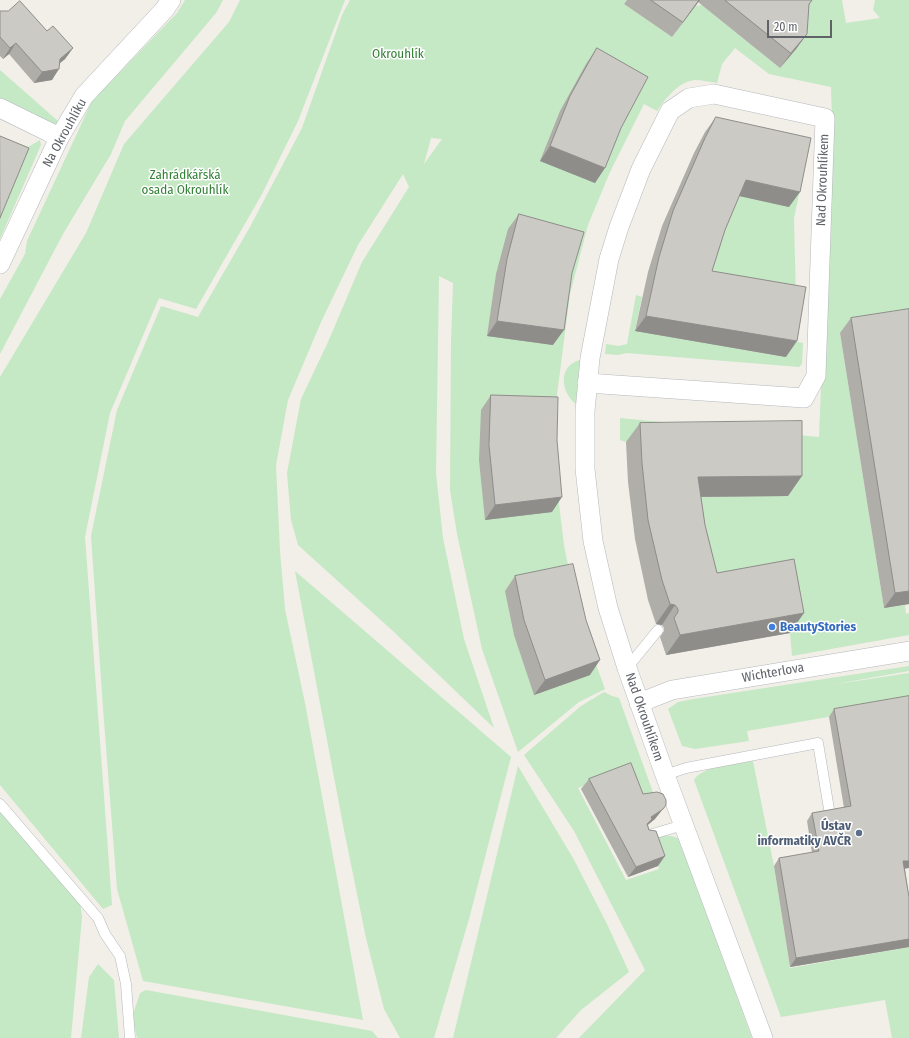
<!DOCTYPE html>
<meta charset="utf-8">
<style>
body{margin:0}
#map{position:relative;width:909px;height:1038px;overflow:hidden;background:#f1efe8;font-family:"Fira Sans Condensed",sans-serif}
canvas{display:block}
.scale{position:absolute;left:767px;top:20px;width:65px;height:18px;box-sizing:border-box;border:2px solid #5f6368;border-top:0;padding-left:5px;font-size:12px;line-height:14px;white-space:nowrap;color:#5f6368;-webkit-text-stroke:3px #fff;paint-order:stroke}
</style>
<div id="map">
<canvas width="909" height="1038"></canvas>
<div class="scale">20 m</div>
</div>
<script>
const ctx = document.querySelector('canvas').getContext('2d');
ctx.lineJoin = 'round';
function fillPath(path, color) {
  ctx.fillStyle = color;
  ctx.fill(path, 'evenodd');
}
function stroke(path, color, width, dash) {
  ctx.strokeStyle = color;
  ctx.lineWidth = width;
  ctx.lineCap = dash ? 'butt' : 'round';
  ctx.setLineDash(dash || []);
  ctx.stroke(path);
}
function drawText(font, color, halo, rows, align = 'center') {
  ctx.font = font + ' "Fira Sans Condensed",sans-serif';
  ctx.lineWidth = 3;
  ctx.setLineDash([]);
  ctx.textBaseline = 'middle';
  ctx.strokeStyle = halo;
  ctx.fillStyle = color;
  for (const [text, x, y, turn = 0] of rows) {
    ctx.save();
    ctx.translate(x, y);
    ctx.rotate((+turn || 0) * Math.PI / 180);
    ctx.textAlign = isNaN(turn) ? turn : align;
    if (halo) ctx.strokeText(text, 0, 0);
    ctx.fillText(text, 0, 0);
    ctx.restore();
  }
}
fillPath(new Path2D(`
 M185 0H223L216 13 125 121 111 154 63 234 0 354V299L25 254 27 241 92 101 177 13Z
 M240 0H345L298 121 262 194 196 309 159 298 110 413 85 537 112 905 103 909 0 785V377L86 233 124 144 229 22Z
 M350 0H627L624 4 672 37 695 6 702 5 780 68 784 0H842L846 23 880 18 873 10 875 0H909V329L840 333 884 608 905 605 906 614 909 613V635L792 656 790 633 703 592 626 442 620 440V418L819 437 832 119 831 87 769 74 735 48 722 64 717 83C710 82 702 80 695 80 679 81 665 99 657 111L644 104 610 172 588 225 570 294 555 410V471L564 545 577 612 605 689 579 702 518 752 482 649 457 534 450 490 451 341 453 283 439 276 436 473 443 538 464 639 494 728 394 632 298 545 291 520 287 473 301 399 328 342 362 262 409 187 403 174 358 245 321 322 288 400 276 465 280 551 285 609 305 703 363 1020 143 981 117 889 103 708 91 536 117 410 161 306 198 317 250 227 302 128 342 15ZM431 138 442 139 424 164Z
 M0 70 58 121 56 125 0 99Z
 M0 136 28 147 40 140 41 145 0 239Z
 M802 181 794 218 796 302 702 286 735 195Z
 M636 295 642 297 635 330 789 340 803 343 802 364 799 367 626 353 618 355 605 354 606 344 619 346 627 344Z
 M580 360 576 404C561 393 557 366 580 360Z
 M295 571 511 757 469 919 434 1038H400L384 1009 366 938 344 830Z
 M909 666V671L830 685 909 673V703L747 731 749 741 695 749 682 746 668 709 678 702 693 699Z
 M604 692 612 696 619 698 654 795 644 799 632 767 578 788 626 880 659 869 649 839C661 836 667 833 679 839L752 1038H579L645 970 574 831 524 755 581 706Z
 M753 761 774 866 790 968 909 947V1038H892L885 1000 781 1017 694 780C703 765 737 764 753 761Z
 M518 766 573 858 607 924 629 972 581 1010 556 1038H453Z
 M0 810 80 902 82 917 71 1038H0Z
 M98 964 114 980 119 1038H81L89 977Z
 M146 990 372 1031 378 1038H137L132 1018 140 993Z`), '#c5e8c5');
const lane = new Path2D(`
 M627 668 658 630
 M665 775 686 768 818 743 829 809
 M0 804 98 918 105 934 120 956 126 984 130 1038
 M646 836 683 825`);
const street = new Path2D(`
 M0 108 49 132 59 138
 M0 264 59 138 84 96 164 10 171 0
 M587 383 804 398 816 376 825 118 714 94 689 98 670 111 641 169 619 227 609 259 590 358 585 411V469L593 541 608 608 627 668 665 775 763 1038
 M639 703 672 690 909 651`);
stroke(lane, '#b5b8bc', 11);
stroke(street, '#b5b8bc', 20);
stroke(lane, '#fff', 10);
stroke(street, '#fff', 19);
fillPath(new Path2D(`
 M627 0H812L809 5 807 34 796 49 780 68 698 2 672 37 624 4Z
 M0 11 47 31 73 48 65 59 60 63 52 80 34 83 9 54 3 59 0 56Z
 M597 48 621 128 595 183 540 161 560 111 586 64Z
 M716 117 789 207 739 196 725 230 712 271 786 357 635 331 648 272 662 226 694 153 705 132Z
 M519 214 553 345 487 336 496 274 508 229Z
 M851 318 909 604 884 608 840 333Z
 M491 395 552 512 485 520 479 460 481 410Z
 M640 423 788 496 701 497 705 525 717 573 790 633 666 655 660 637 664 631V628L662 625 656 624 648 600 635 539 628 482 626 442Z
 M515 576 590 675 534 695 514 635 505 591Z
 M834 709 905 869 909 897V947L790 967 774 866 779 858 812 853 807 821 812 813 844 808 829 717Z
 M589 779 643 794 655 819 648 825 658 866 628 877 581 789Z`), '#afaea9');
fillPath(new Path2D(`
 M699 0H700L672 37 683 22Z
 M807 34 796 49 780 68 791 53Z
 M16 43 9 54 3 59 10 48Z
 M73 48 65 59 53 69 60 59Z
 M59 69 52 80 34 83 42 72Z
 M550 146 605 168 595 183 540 161Z
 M746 180 800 192 789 207 735 195Z
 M646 316 797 341 786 357 635 331Z
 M497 321 564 330 553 345 487 336Z
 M802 476 788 496 685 497 698 477Z
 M562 497 552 512 485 520 495 505Z
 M909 591V604L884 608 895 593Z
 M670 604 675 605 662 625 656 624Z
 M804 613 790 633 666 655 680 635Z
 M600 660 590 675 534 695 545 680Z
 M663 809 655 819 647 825 644 830 651 817Z
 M665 856 658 866 628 877 636 867Z
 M903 861H909V868L898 870Z
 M909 939V947L790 967 796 958Z`), '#8f8d8a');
const building = new Path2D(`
 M651 0H699L683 22Z
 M725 0H812L809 4 807 34 791 53Z
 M20 1 47 31 53 26 73 48 60 59 59 69 42 72 16 43 10 48 0 37V11H8Z
 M597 48 648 77 621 128 605 168 550 146 570 96Z
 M716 117 811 138 800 192 746 180 725 230 712 271 806 287 797 341 646 316 659 257 673 211 705 138Z
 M0 136 29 148 0 218Z
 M519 214 584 232 572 273 564 330 497 321 507 259Z
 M909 309V591L895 593 851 318Z
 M491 395 558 397 557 440 562 497 495 505 489 445Z
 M802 421V476L698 477 705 525 717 573 794 559 804 613 680 635 674 618 678 612V609L675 605 670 604 662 580 648 520 642 463 640 423Z
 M573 564 586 620 600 660 545 680 524 620 515 576Z
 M909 696V861H903L909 897V939L796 958 779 858 819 851 812 813 851 806 834 709Z
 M631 763 643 794 657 792 663 794 666 800V805L663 809 651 817 652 819 647 824 649 830 656 831 665 856 636 867 589 779Z`);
fillPath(building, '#cccac5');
stroke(building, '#8f8d8a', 1);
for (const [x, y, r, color] of [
 [772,627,4,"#3f7fe0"],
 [859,833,4,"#5c6f8a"]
]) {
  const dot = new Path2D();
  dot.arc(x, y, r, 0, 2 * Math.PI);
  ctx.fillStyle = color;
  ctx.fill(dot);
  stroke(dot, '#fff', 1.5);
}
drawText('13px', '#348238', '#fff', [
 ["Okrouhlík",398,54],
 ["Zahrádkářská",185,175],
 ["osada Okrouhlík",185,190]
]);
drawText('13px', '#5f6368', '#fff', [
 ["Na Okrouhlíku",65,133,-61],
 ["Nad Okrouhlíkem",823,180,-88],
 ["Wichterlova",773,673,-10],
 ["Nad Okrouhlíkem",644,717,71]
]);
drawText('bold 13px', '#366cbe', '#fff', [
 ["BeautyStories",780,627]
], 'left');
drawText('bold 13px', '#4e5e75', '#fff', [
 ["Ústav",851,826],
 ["informatiky AVČR",851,841]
], 'right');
</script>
